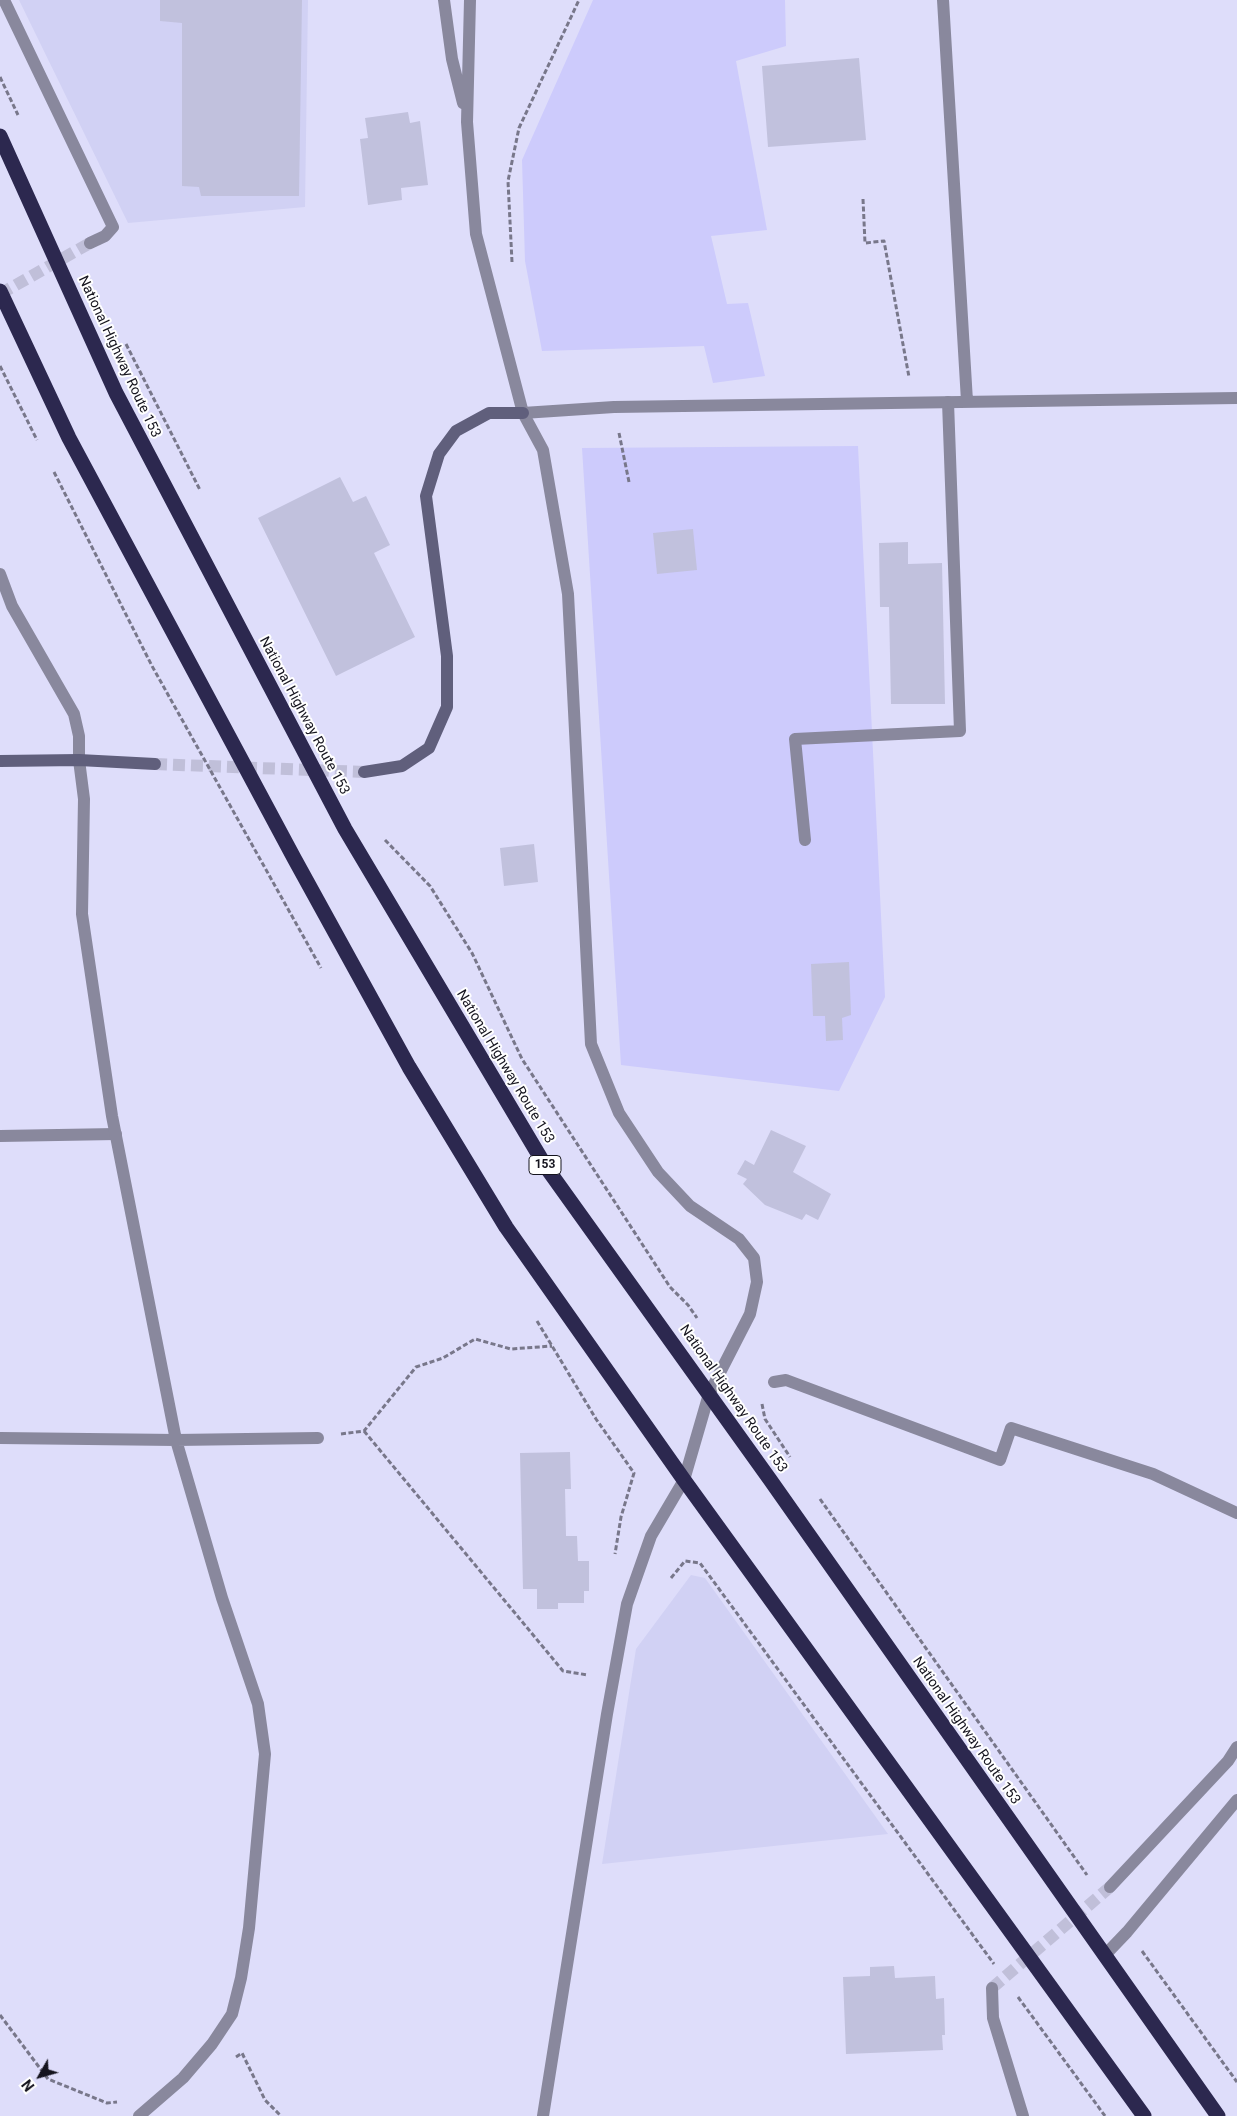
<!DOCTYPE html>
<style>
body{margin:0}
#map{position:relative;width:1237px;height:2116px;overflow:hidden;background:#deddfa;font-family:Roboto,sans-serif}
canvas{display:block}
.north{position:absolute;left:15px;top:2051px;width:50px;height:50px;-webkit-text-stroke:4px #fff;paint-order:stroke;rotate:232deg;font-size:14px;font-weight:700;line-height:20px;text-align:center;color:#15141e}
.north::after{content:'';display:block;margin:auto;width:18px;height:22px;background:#15141e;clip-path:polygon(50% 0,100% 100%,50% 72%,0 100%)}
</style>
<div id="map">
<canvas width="1237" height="2116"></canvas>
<div class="north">N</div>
</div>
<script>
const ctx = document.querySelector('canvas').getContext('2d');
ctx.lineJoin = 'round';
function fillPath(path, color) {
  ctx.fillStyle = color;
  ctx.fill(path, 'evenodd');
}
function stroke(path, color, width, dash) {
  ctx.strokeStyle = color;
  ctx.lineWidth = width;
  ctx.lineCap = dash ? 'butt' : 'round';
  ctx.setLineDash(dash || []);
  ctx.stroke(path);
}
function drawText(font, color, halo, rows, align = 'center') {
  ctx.font = font + ' Roboto,sans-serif';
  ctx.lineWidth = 4;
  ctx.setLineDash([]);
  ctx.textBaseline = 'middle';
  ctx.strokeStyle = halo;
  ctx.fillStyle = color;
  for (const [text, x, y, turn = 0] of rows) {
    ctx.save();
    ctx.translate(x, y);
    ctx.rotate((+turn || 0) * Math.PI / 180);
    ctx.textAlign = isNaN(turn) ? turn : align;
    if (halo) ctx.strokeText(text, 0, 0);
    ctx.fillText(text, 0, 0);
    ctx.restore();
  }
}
fillPath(new Path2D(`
 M19 0H308L305 207 128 223Z
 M691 1575 705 1578 888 1834 602 1864 636 1649Z`), '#d1d1f4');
fillPath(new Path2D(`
 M593 0H785L786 46 736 61 767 230 711 236 727 304 748 303 765 376 713 383 704 346 542 351 525 261 522 160Z
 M858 446 885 997 839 1091 621 1065 582 448Z`), '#cdcbfc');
fillPath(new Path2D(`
 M160 0H302L299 196H201L199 187 182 186V23L160 21Z
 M859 58 866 140 768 147 762 66Z
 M408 112 410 123 420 121 428 185 401 188 402 200 368 205 360 139 368 138 365 118Z
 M340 477 353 502 366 496 390 545 374 553 415 637 336 676 258 518Z
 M693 529 697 570 657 574 653 533Z
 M908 542V564L942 563 945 704H891L889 607H880L879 543Z
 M534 844 538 882 504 886 500 848Z
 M849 962 851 1015 842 1018 843 1040 826 1041 825 1016H813L811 964Z
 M771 1130 806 1146 793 1172 831 1194 818 1220 806 1214 802 1220 765 1205 743 1184 747 1179 737 1174 745 1160 754 1165Z
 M570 1452 571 1489H565L566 1536H577L578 1561H589V1591H584V1603H558V1609H537V1589H523L520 1453Z
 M894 1966 895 1978 935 1976 936 1999 944 1998 945 2035H942L943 2050 846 2054 843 1977 870 1976V1967Z`), '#c1c1dd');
stroke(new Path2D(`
 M0 294 90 243
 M992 1988 1110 1887`), '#c0bfd9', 12, [12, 6]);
stroke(new Path2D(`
 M155 764 364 772`), '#c0bfd9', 12, [12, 6]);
stroke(new Path2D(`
 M0 77 18 115
 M863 199 865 243 884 241 909 377
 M512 262 508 181 519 128 579 0
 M126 344 200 490
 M0 366 37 440
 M619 433 629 482
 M54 472 152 666 321 968
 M385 840 430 886 472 953 522 1059 670 1287 688 1305 697 1318
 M537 1321 596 1419 634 1473 621 1517 615 1554
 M762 1404 765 1419 790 1457
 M364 1431 563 1671 588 1675
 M341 1434 364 1431 416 1367 443 1358 475 1339 511 1349 552 1346
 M820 1499 1087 1875
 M671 1578 685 1561 700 1563 994 1964
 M1142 1951 1237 2082
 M1018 1997 1105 2116
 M0 2015 48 2079 107 2103 117 2102
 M236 2057 242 2053 265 2100 281 2116`), '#78778a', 3, [5, 2.5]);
stroke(new Path2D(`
 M805 840 795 739 960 731 948 402
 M0 1136 116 1134`), '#89889d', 12);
stroke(new Path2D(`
 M4 0 113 227 105 236 90 243
 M444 0 452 59 463 103
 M470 0 467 122 476 234 523 413 543 450 568 594 591 1044 619 1113 658 1172 690 1206 739 1239 754 1258 757 1282 750 1314 709 1394 684 1480 651 1536 627 1604 607 1714 543 2116
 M943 0 967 401
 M523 413 614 407 1237 398
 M0 574 12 606 74 714 79 736V760L84 799 82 914 112 1116 176 1440 222 1598 258 1704 265 1754 249 1928 241 1978 232 2014 212 2044 183 2078 139 2116
 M774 1382 786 1380 1000 1460 1011 1428 1153 1474 1237 1513
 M0 1438 176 1440 318 1438
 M1110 1887 1228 1761 1237 1747
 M1104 1956 1127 1932 1237 1800
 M992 1988 993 2018 1023 2116`), '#89889d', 12);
stroke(new Path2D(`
 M0 761 79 760 155 764
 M364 772 402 766 429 748 447 707V656L426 496 439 454 456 431 489 413H523`), '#605f7c', 12);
stroke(new Path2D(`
 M0 136 116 393 345 829 546 1167 771 1481 1218 2116
 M0 291 69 438 294 858 409 1067 506 1227 684 1480 1144 2116`), '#2c284f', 15);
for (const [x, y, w] of [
 [545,1165,32]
]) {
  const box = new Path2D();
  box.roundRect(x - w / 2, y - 9.5, w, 19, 4);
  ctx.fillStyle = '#fff';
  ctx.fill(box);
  stroke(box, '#15141e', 1);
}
drawText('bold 12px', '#15141e', null, [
 ["153",545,1165]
]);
drawText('14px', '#15141e', '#fff', [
 ["National Highway Route 153",119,357,65],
 ["National Highway Route 153",304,716,62],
 ["National Highway Route 153",505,1067,59],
 ["National Highway Route 153",733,1399,55],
 ["National Highway Route 153",966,1731,55]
]);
</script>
